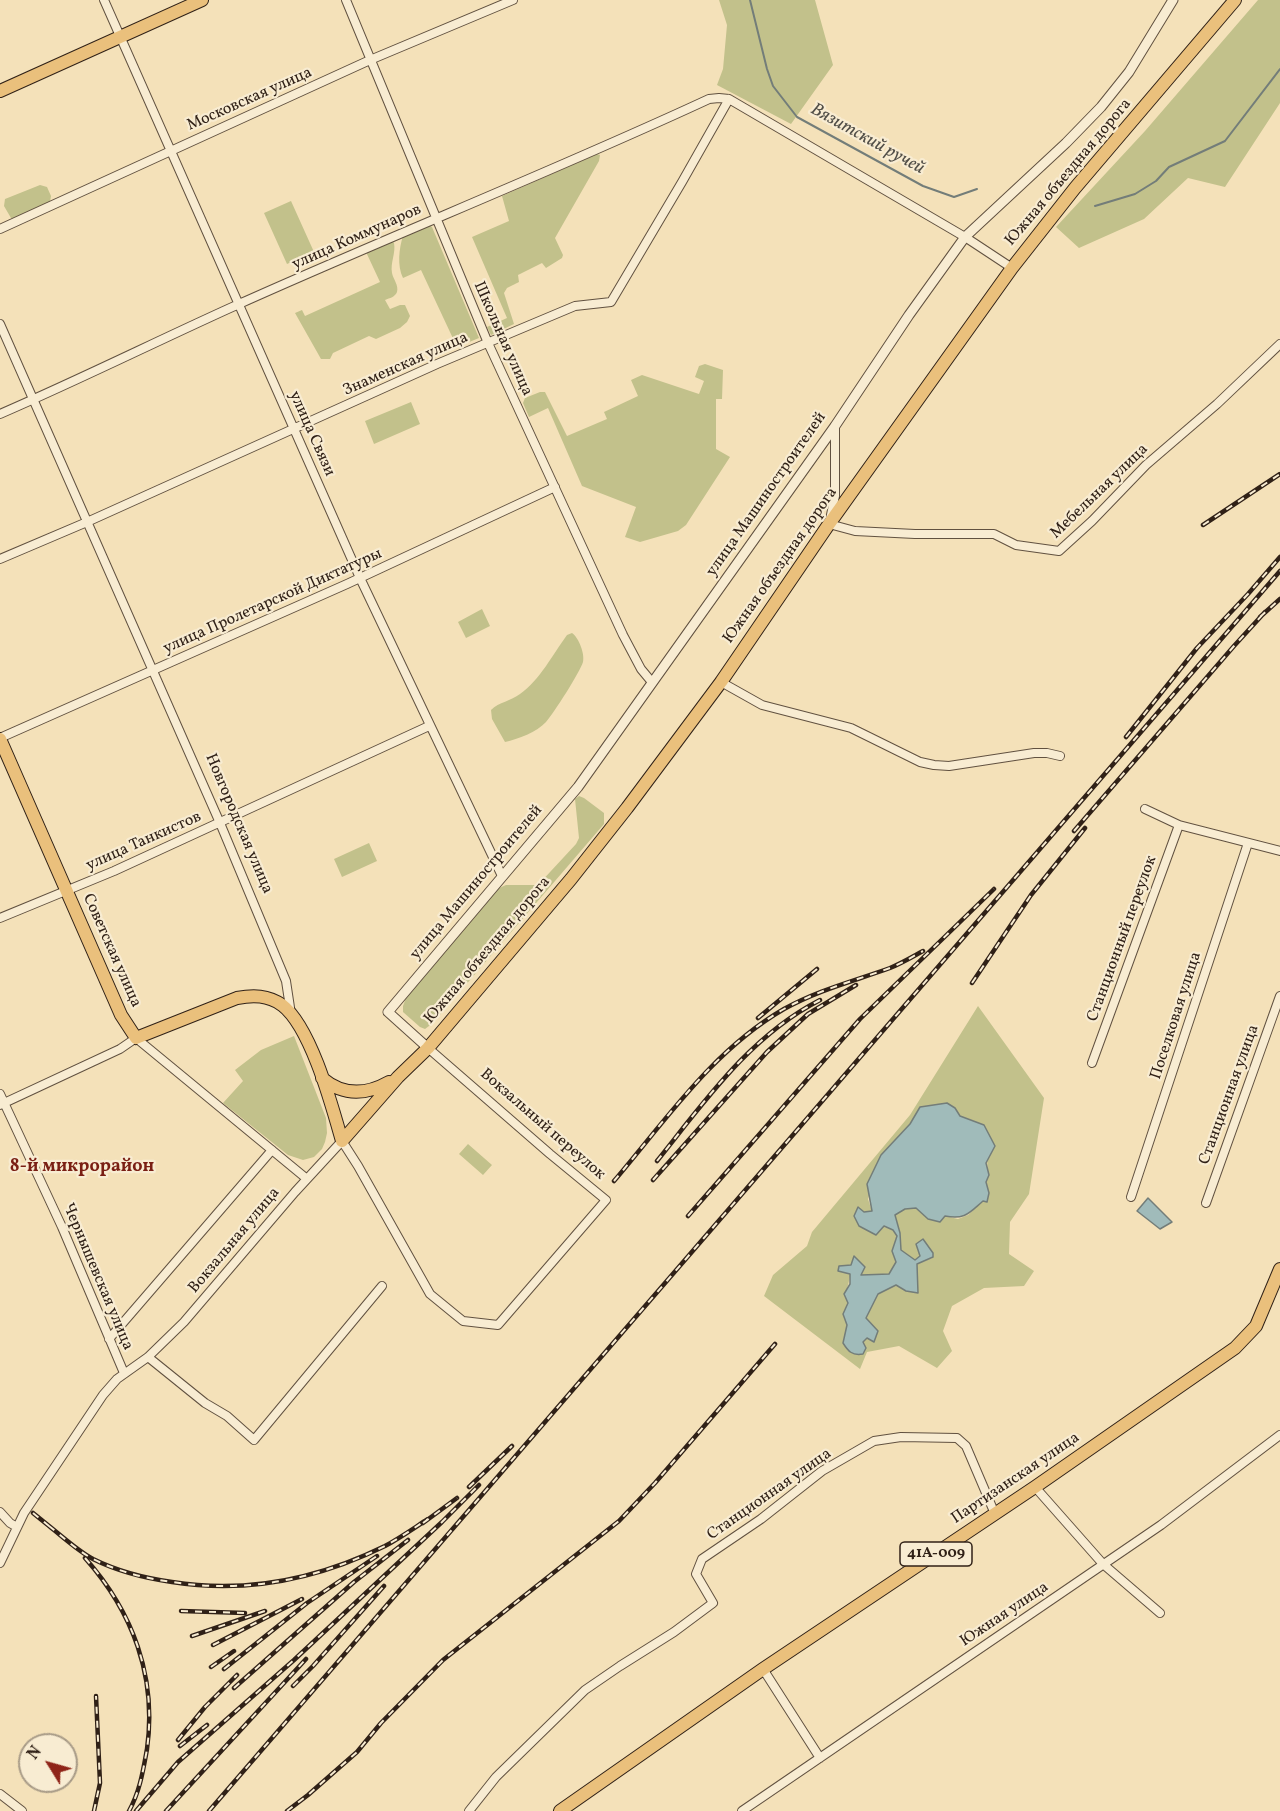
<!DOCTYPE html>
<meta charset="utf-8">
<style>
body{margin:0}
#map{position:relative;width:1280px;height:1811px;overflow:hidden;background:#f4e1b9;font-family:Vollkorn,serif}
canvas{display:block}
.north{position:absolute;left:18px;top:1733px;width:60px;height:60px;box-sizing:border-box;background:#f8ecd2;border:2px solid #a89b87;border-radius:50%;rotate:307deg;font-size:16px;font-weight:700;line-height:24px;text-align:center;color:#302117}
.north::after{content:'';display:block;margin:auto;width:21px;height:27px;background:#8f2418;clip-path:polygon(50% 0,100% 100%,50% 72%,0 100%)}
</style>
<div id="map">
<canvas width="1280" height="1811"></canvas>
<div class="north">N</div>
</div>
<script>
const ctx = document.querySelector('canvas').getContext('2d');
ctx.lineJoin = 'round';
function fillPath(path, color) {
  ctx.fillStyle = color;
  ctx.fill(path, 'evenodd');
}
function stroke(path, color, width, dash) {
  ctx.strokeStyle = color;
  ctx.lineWidth = width;
  ctx.lineCap = dash ? 'butt' : 'round';
  ctx.setLineDash(dash || []);
  ctx.stroke(path);
}
function drawText(font, color, halo, rows, align = 'center') {
  ctx.font = font + ' Vollkorn,serif';
  ctx.lineWidth = 4.5;
  ctx.setLineDash([]);
  ctx.textBaseline = 'middle';
  ctx.strokeStyle = halo;
  ctx.fillStyle = color;
  for (const [text, x, y, turn = 0] of rows) {
    ctx.save();
    ctx.translate(x, y);
    ctx.rotate((+turn || 0) * Math.PI / 180);
    ctx.textAlign = isNaN(turn) ? turn : align;
    if (halo) ctx.strokeText(text, 0, 0);
    ctx.fillText(text, 0, 0);
    ctx.restore();
  }
}
fillPath(new Path2D(`
 M719 0H815L833 65 791 124 717 85 723 69 727 25Z
 M1258 0H1280V103L1225 187 1188 178 1144 219 1079 248 1056 227 1145 131Z
 M597 154 600 155 599 161 555 238 563 255 562 258 546 268 542 263 518 275 519 282 507 288 504 293 514 324 491 335 487 327 507 318 472 237 509 221 502 196Z
 M40 185 47 187 51 196 50 202 14 219 11 218 4 206 5 199Z
 M291 201 314 252 287 264 264 213Z
 M429 225 432 227 479 338 457 347 421 270 403 278C397 266 399 248 403 236Z
 M392 241 394 243C396 253 390 263 392 273 393 279 399 285 397 292 395 297 390 298 385 300L390 309 400 305H405L410 316 407 322 400 328 376 339 369 336 333 353 330 359H321L295 313 302 310 305 316 380 282 366 252Z
 M705 364 723 370 722 399H716V449L730 457 686 525 678 531 640 542 625 537 636 507 582 486 548 408 529 417 523 403 525 398 540 392H545L567 436 607 419 604 412 638 396 631 380 642 375 699 394 704 381 695 377 699 366Z
 M411 402 420 424 374 444 365 421Z
 M482 609 490 626 466 638 458 622Z
 M572 633C579 638 585 654 583 662 580 672 554 713 546 722 537 732 518 739 505 742L492 719 491 710C499 702 511 701 520 694 540 680 553 654 567 635Z
 M579 796 584 798 604 813V824L433 1023 425 1029 420 1027 403 1012V1006L406 998 497 889 506 885H538L576 844 579 838 575 799Z
 M369 843 377 861 342 877 334 859Z
 M978 1006 1044 1098 1029 1194 1010 1222 1009 1254 1034 1271 1024 1286 984 1288 952 1306 943 1331 952 1351 937 1368 899 1346 867 1352 860 1369 764 1296 773 1275 807 1246 812 1232 910 1115ZM920 1107 955 1108 960 1116 984 1125C985 1138 990 1173 986 1182L989 1193 987 1202 983 1201 968 1215 958 1219 945 1216 928 1219 916 1208 905 1209 895 1215 900 1233V1250L915 1260 920 1256 932 1258 917 1264 906 1291 896 1285 878 1294 866 1318 878 1331 863 1341 843 1343C847 1327 852 1310 845 1294 851 1281 849 1271 854 1257L860 1275 889 1274 896 1262 892 1251 897 1236 893 1230 854 1216 872 1211 868 1199 881 1155 910 1124Z
 M294 1036 326 1118 327 1133 325 1142 322 1149 314 1157 303 1160 288 1155 223 1103 243 1081 235 1070 261 1050Z
 M468 1144 492 1165 483 1175 459 1154Z`), '#c2c18b');
const water = new Path2D(`
 M947 1103 955 1108 960 1116 984 1125 995 1146 986 1163 989 1175 986 1182 989 1193 987 1202 983 1201C969 1213 965 1220 945 1216L940 1222 928 1219 916 1208 905 1209 895 1215 900 1233 901 1250 915 1260 920 1256 916 1244 923 1239 933 1253V1257L917 1264 918 1293 906 1291 896 1285 878 1294 866 1318 878 1331 874 1342 867 1338 863 1342 866 1348 863 1354C852 1356 848 1351 843 1343L847 1325 843 1314 848 1303 844 1294 850 1284V1274L838 1271 839 1266 851 1265 854 1256 865 1267 861 1275 889 1274 896 1262 892 1251 897 1236 893 1230 884 1226 876 1235 859 1226 854 1216 858 1207 864 1212 872 1211 867 1184 881 1155 910 1124 920 1107Z
 M1148 1198 1172 1222 1160 1229 1137 1211Z`);
fillPath(water, '#a0bbba');
stroke(water, '#737d79', 1.5);
stroke(new Path2D(`
 M750 0 767 69 773 86 797 117 923 186 954 197 977 189
 M1095 206 1135 194 1156 181 1169 167 1225 141 1280 69`), '#737d79', 2);
const minor = new Path2D(`
 M104 0 360 578 502 876
 M346 0 488 343 623 635 641 669 651 681
 M0 229 370 60 513 0
 M0 324 220 823 286 981 291 1014
 M0 414C81 379 159 340 239 304 395 234 554 171 709 99L719 98 729 99 965 237 1012 268
 M835 426V496L829 524 855 531 915 534H994L1016 545 1059 551 1092 521 1146 465 1217 404 1280 344
 M0 559 87 522 437 364 575 306 611 302 682 182 729 99
 M721 682 762 705 851 728 920 762 934 765 949 766 1034 753H1047L1060 756
 M0 738 347 584 555 487
 M1145 809 1179 825 1280 851
 M0 918 114 871 429 726
 M1092 1063 1179 825
 M0 1094 62 1227 124 1373
 M0 1105 120 1049 136 1038 307 1179
 M1131 1197 1248 843
 M1206 1203 1280 996
 M109 1339 272 1150
 M148 1357 205 1403 227 1416 254 1440 382 1286
 M1035 1487 1103 1564 1160 1613
 M0 1512 10 1523 17 1527
 M0 1563 24 1513 103 1395 117 1379 148 1357 184 1322 295 1192 342 1141 358 1166 430 1294 463 1321 498 1325 606 1200 550 1154 428 1048
 M763 1669 820 1758
 M0 1794 22 1811
 M469 1811 496 1777 585 1690 620 1666 674 1632 713 1603 696 1574 702 1559 761 1519 822 1471 874 1441 901 1437 957 1438 966 1446 995 1514
 M742 1811 1161 1525 1280 1435`);
const tertiary = new Path2D(`
 M428 1048 388 1012 578 787 835 426 909 315 965 237 1066 143 1101 107 1129 72 1173 0`);
const primary = new Path2D(`
 M0 91 202 0
 M0 739 121 1015 136 1038 237 998C253 995 268 995 282 1005 311 1027 332 1106 342 1141
 M322 1078C343 1096 366 1095 389 1082
 M342 1141 398 1077 428 1048 571 879 627 808 721 682 829 524 1012 268 1075 188 1235 0
 M560 1811 763 1669 1035 1487 1235 1348 1256 1326 1280 1269`);
stroke(minor, '#615140', 10);
stroke(tertiary, '#615140', 11);
stroke(primary, '#302117', 14);
stroke(minor, '#f8ecd2', 8);
stroke(tertiary, '#f8ecd2', 9);
stroke(primary, '#eac07c', 12);
const rail = new Path2D(`
 M1203 525 1280 474
 M1260 617 1280 599
 M1126 737 1197 648 1248 594 1280 557
 M1074 831 1234 646 1265 612
 M972 983 1031 895 1085 828
 M758 1018 817 969
 M657 1161C705 1101 750 1036 820 1000
 M653 1180 767 1052 808 1014 856 985
 M614 1181C666 1120 713 1050 784 1009 818 990 854 981 890 968 902 963 912 957 923 951
 M688 1216 860 1019 994 889
 M469 1487 512 1446
 M33 1513 54 1530
 M423 1523 457 1498
 M49 1526C63 1537 78 1551 93 1559 119 1572 144 1578 172 1582 247 1594 318 1579 385 1546 400 1538 414 1528 428 1519
 M85 1558C133 1612 157 1677 147 1749 143 1771 140 1791 129 1811
 M181 1611 245 1613
 M192 1636 265 1611
 M213 1645 302 1599
 M211 1667 234 1651
 M224 1669 307 1603 377 1556
 M293 1686 313 1666 384 1586
 M234 1688 354 1582 408 1540
 M178 1740 205 1707 237 1675
 M180 1746 207 1725
 M94 1811 100 1783 96 1696
 M136 1811 178 1762 294 1660 442 1522 479 1485
 M166 1811 306 1659
 M209 1811 1280 571
 M287 1811 308 1795 357 1752 381 1723 443 1660 619 1521 655 1483 775 1344`);
stroke(rail, '#302117', 4.5);
stroke(rail, '#f8ecd2', 2, [7]);
for (const [x, y, w] of [
 [936,1554,72]
]) {
  const box = new Path2D();
  box.roundRect(x - w / 2, y - 12, w, 24, 4.5);
  ctx.fillStyle = '#f8ecd2';
  ctx.fill(box);
  stroke(box, '#302117', 1.5);
}
drawText('bold 15px', '#302117', null, [
 ["41А-009",936,1554]
]);
drawText('16px', '#302117', '#f8ecd2', [
 ["Московская улица",250,100,-24],
 ["Южная объездная дорога",1069,173,-50],
 ["улица Коммунаров",357,238,-24],
 ["Школьная улица",502,339,66],
 ["Знаменская улица",406,365,-24],
 ["улица Связи",311,434,66],
 ["Мебельная улица",1100,492,-44],
 ["улица Машиностроителей",767,495,-55],
 ["Южная объездная дорога",781,566,-55],
 ["улица Пролетарской Диктатуры",273,602,-24],
 ["Новгородская улица",238,824,67],
 ["улица Танкистов",144,842,-24],
 ["улица Машиностроителей",477,883,-50],
 ["Станционный переулок",1123,939,-70],
 ["Советская улица",111,951,66],
 ["Южная объездная дорога",488,951,-50],
 ["Поселковая улица",1177,1016,-72],
 ["Станционная улица",1230,1095,-70],
 ["Вокзальный переулок",542,1125,41],
 ["Вокзальная улица",235,1241,-50],
 ["Чернышевская улица",97,1277,67],
 ["Партизанская улица",1016,1479,-34],
 ["Станционная улица",770,1495,-35],
 ["Южная улица",1005,1615,-34]
]);
drawText('italic 18px', '#524f48', '#f8ecd2', [
 ["Вязитский ручей",867,140,29]
]);
drawText('bold 18px', '#7a1f14', '#f8ecd2', [
 ["8-й микрорайон",82,1168]
]);
</script>
